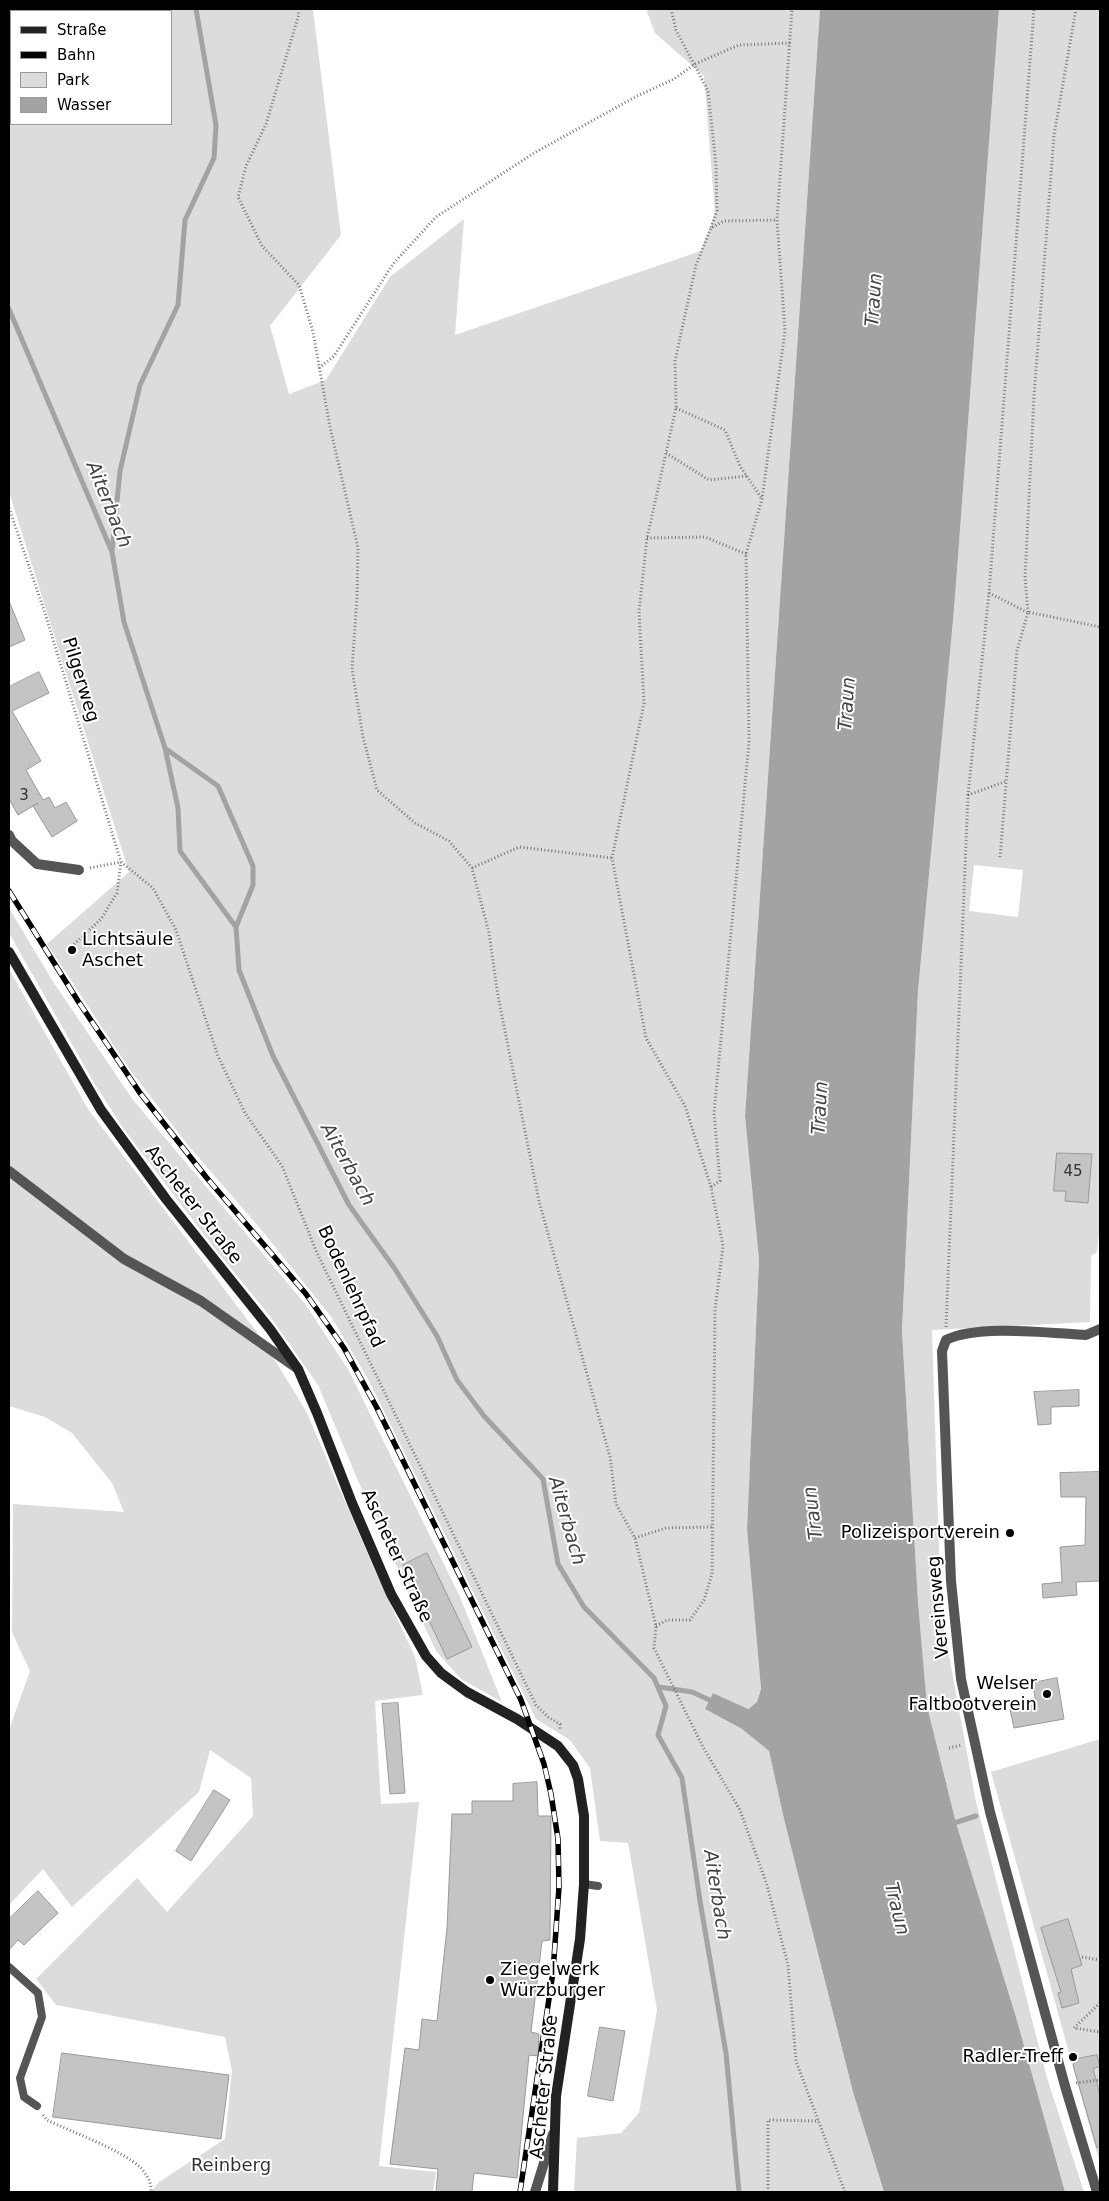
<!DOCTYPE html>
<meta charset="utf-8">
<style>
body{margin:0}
#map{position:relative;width:1109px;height:2201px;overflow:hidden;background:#fff;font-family:"DejaVu Sans",sans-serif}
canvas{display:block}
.frame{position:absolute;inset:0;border:10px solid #000;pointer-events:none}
.legend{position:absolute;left:10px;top:10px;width:162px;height:115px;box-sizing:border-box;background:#fff;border:1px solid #999;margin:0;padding:6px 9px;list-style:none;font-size:15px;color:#000}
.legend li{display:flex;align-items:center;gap:10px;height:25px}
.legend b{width:25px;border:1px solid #999}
</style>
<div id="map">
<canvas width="1109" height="2201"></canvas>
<div class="frame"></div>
<ul class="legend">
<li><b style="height:6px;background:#222"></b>Straße</li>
<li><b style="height:6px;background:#000"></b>Bahn</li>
<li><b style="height:14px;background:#dcdcdc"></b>Park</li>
<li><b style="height:14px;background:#a3a3a3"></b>Wasser</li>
</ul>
</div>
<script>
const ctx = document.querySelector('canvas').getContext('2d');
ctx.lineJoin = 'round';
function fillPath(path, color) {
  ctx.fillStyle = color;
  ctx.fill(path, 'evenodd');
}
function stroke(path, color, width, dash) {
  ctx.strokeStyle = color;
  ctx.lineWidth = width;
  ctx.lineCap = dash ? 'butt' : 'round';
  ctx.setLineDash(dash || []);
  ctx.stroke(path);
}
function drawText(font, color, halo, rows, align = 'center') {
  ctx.font = font + ' "DejaVu Sans",sans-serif';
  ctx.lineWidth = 4;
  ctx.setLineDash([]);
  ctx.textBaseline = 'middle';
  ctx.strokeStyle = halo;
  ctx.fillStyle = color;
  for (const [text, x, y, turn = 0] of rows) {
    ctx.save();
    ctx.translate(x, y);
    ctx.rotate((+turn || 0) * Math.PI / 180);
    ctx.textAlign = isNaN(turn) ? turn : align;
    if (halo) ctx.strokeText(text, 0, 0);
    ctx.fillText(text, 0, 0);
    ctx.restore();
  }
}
fillPath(new Path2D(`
 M9 9H313L341 235 270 326 289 394 326 380 390 277 464 219 455 335 701 251 715 213 704 76 655 33 646 9H820L745 1116 759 1260 747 1529 761 1689 757 1702 747 1709 713 1693 705 1709 742 1729 769 1751 784 1819 853 2092 884 2192H574L577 2138 621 2133 639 2113 657 2010 628 1843 600 1841 590 1768 570 1740 536 1719 369 1381 332 1318 264 1233 187 1144 130 1070 47 944 129 872 9 492ZM11 11H171V124H11Z
 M999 9H1100V1225L1097 1252 1091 1256 1090 1322 932 1330 941 1612 976 1802 1047 2078 1084 2192H1065L1016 2017 956 1823 927 1706 918 1602 902 1331 918 991 954 610ZM974 865 1023 870 1018 917 969 911Z
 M9 908 52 980 133 1100 306 1305 349 1371 460 1597 502 1702 461 1679 436 1651 367 1502 318 1385 269 1315 215 1249 123 1128 94 1083 9 933Z
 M9 969 88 1109 262 1339 306 1411 376 1573 415 1657 423 1695 375 1701 381 1804 419 1802 379 2166 436 2172 433 2192H151L159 2182 225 2139 232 2071 225 2037 56 2005 36 1979 137 1878 167 1912 253 1816 251 1778 210 1750 199 1792 72 1907 43 1869 9 1905V1730L30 1671 12 1632 13 1504 124 1512 112 1483 72 1433 45 1417 9 1406Z
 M1100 1739V2164L991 1772Z`), '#dcdcdc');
fillPath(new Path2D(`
 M820 9H999L954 610 918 991 902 1331 918 1602 927 1706 956 1823 1016 2017 1065 2192H884L853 2092 784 1819 769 1751 742 1729 705 1709 713 1693 748 1709 757 1702 761 1689 747 1529 759 1260 745 1116Z`), '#a3a3a3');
stroke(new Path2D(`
 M9 309 112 552 124 622 165 748 178 808 180 851 236 927 239 970 273 1056 349 1205 395 1269 437 1336 457 1380 484 1416 543 1479 558 1564 584 1607 654 1678 666 1706 658 1735 682 1778 700 1901 726 2053 739 2192
 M112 551 120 471 140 385 178 305 185 220 214 158 216 125 196 9
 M166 749 218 786 253 866V885L236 927
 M659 1687 692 1692 714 1702
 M951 1824 976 1816`), '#a3a3a3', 5);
const building = new Path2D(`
 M9 601 25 640 9 647Z
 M39 672 49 693 12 711 41 761 26 770 43 800 49 797 55 808 66 802 77 821 52 837 33 806 38 803 18 815 9 799V687Z
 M1057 1153 1092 1154 1088 1203 1065 1201 1066 1191H1054Z
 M1079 1390V1406L1051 1407V1424L1038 1425 1034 1392Z
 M1100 1472V1581L1076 1582 1077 1595 1043 1598 1042 1584 1062 1582 1060 1547 1085 1545 1086 1497H1061L1060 1473Z
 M427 1553 472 1647 447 1659 403 1565Z
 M1057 1678 1064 1719 1014 1728 1010 1709 1036 1705 1033 1683Z
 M398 1703 405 1793 390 1794 382 1704Z
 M537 1782 538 1816H551L550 1940 542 1941 531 2032 539 2034 538 2056 529 2055 517 2178 474 2173 472 2192H436L438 2169 390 2164 405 2048 419 2050 422 2019 437 2021 447 1928 452 1814H472V1801H513V1784Z
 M214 1790 230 1800 191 1861 176 1851Z
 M38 1891 58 1913 24 1945 18 1940 9 1950V1919Z
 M1068 1919 1082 1965 1071 1969 1079 2003 1062 2008 1058 1993 1061 1992 1041 1928Z
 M600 2027 625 2031 613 2101 588 2096Z
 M62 2053 229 2075 221 2139 53 2117Z
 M1097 2055 1100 2066 1093 2069 1100 2094V2147L1097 2148 1073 2065 1077 2059Z`);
fillPath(building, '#c4c4c4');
stroke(building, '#999', 1);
stroke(new Path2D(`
 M298 9 299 14 266 124 246 166 238 197 262 246 299 285 313 332 330 427 358 548 357 597 352 669 363 737 377 790 415 823 449 841 472 868 489 933 498 996 539 1201 610 1457 616 1504 635 1538 656 1626 654 1648 703 1747 740 1810 767 1885 788 1965 796 2061 845 2192
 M671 9 676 30 708 91 716 165 717 211 711 228
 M319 368 334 356 393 264 436 217 534 153 637 96 674 79 695 64 739 45 791 43
 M676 408 725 430 740 466 762 499
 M666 453 709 480 747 476
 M9 508 45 613 121 862 117 893 101 919 68 950
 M647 538 705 537 746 554
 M989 593 1027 612
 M1028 612 1025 578 1034 396 1054 135 1076 9
 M968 795 1007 781
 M1000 857 1017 651 1028 612 1100 627
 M121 862 153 888 176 930 218 1056 245 1113 282 1166 317 1253 536 1705 548 1717 560 1724V1731
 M90 868 121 862
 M472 868 519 847 612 858
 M711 1187 685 1106 646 1038 612 858 644 703 639 611 647 538 676 408 675 361 696 265 711 228 724 221 777 220
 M946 1327 968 795 989 593 1034 9
 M635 1538 666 1528 712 1527
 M656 1626 667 1620H690L704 1600 712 1574 715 1310 723 1246 711 1187 720 1181 714 1113 749 742 746 554 762 499 785 331 777 220 792 9
 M949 1748 962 1745
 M1082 1957 1100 1960
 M1100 2003 1074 2028 1100 2032
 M1076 2083 1100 2080
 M43 2115 47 2120C72 2132 122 2150 141 2168 147 2175 152 2183 151 2192
 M768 2192V2120L819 2121`), '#777', 3, [1, 2.5]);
stroke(new Path2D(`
 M584 1884 598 1886
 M9 1967 38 1993 42 2017 20 2078 24 2097 37 2106`), '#555', 8);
stroke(new Path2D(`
 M9 835 12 841 37 864 79 870
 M9 1171 124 1259 201 1301 298 1369
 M535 2192 553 2134
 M1097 2192 1065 2086 990 1812 961 1679 951 1581 942 1351 946 1340C977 1324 1049 1333 1086 1335L1100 1329`), '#555', 10);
stroke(new Path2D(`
 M9 952 101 1110 166 1199 270 1329 298 1369 317 1413 352 1503 391 1594 426 1656 441 1673 467 1692 517 1719 558 1746 573 1765 578 1779 584 1816V1884L580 1939 556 2096 553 2192`), '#222', 10);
const rail = new Path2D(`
 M9 891 78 1001 140 1093 206 1177 306 1294 344 1348 377 1408 521 1700 544 1764 551 1794 558 1839 559 1887 553 1972 520 2192`);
stroke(rail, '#000', 5.5);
stroke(rail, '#fff', 4, [11]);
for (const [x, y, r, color] of [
 [72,950,5,"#000"],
 [1010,1533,5,"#000"],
 [1047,1694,5,"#000"],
 [490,1980,5,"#000"],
 [1073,2057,5,"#000"]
]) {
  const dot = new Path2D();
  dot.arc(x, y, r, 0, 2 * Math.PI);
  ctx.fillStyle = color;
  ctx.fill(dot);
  stroke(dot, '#fff', 2);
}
drawText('15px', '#313131', null, [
 ["3",24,796],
 ["45",1073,1172]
]);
drawText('18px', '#000', '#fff', [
 ["Pilgerweg",80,680,73],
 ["Ascheter Straße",193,1205,52],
 ["Bodenlehrpfad",350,1287,65],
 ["Ascheter Straße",396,1556,65],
 ["Vereinsweg",939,1607,-95],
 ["Ascheter Straße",545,2087,-84]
]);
drawText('18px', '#000', '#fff', [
 ["Lichtsäule",82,940,"left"],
 ["Aschet",82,961,"left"],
 ["Polizeisportverein",1000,1533],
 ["Welser",1037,1684],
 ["Faltbootverein",1037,1705],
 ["Ziegelwerk",500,1970,"left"],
 ["Würzburger",500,1991,"left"],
 ["Radler-Treff",1063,2057]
], 'right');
drawText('18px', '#333', '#fff', [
 ["Reinberg",231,2166]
]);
drawText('italic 19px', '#444', '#fff', [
 ["Traun",875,300,-86],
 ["Aiterbach",108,505,68],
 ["Traun",848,704,-86],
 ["Traun",821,1108,-87],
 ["Aiterbach",347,1165,61],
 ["Traun",814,1513,-97],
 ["Aiterbach",566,1521,74],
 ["Aiterbach",716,1895,81],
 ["Traun",896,1909,76]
]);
</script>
